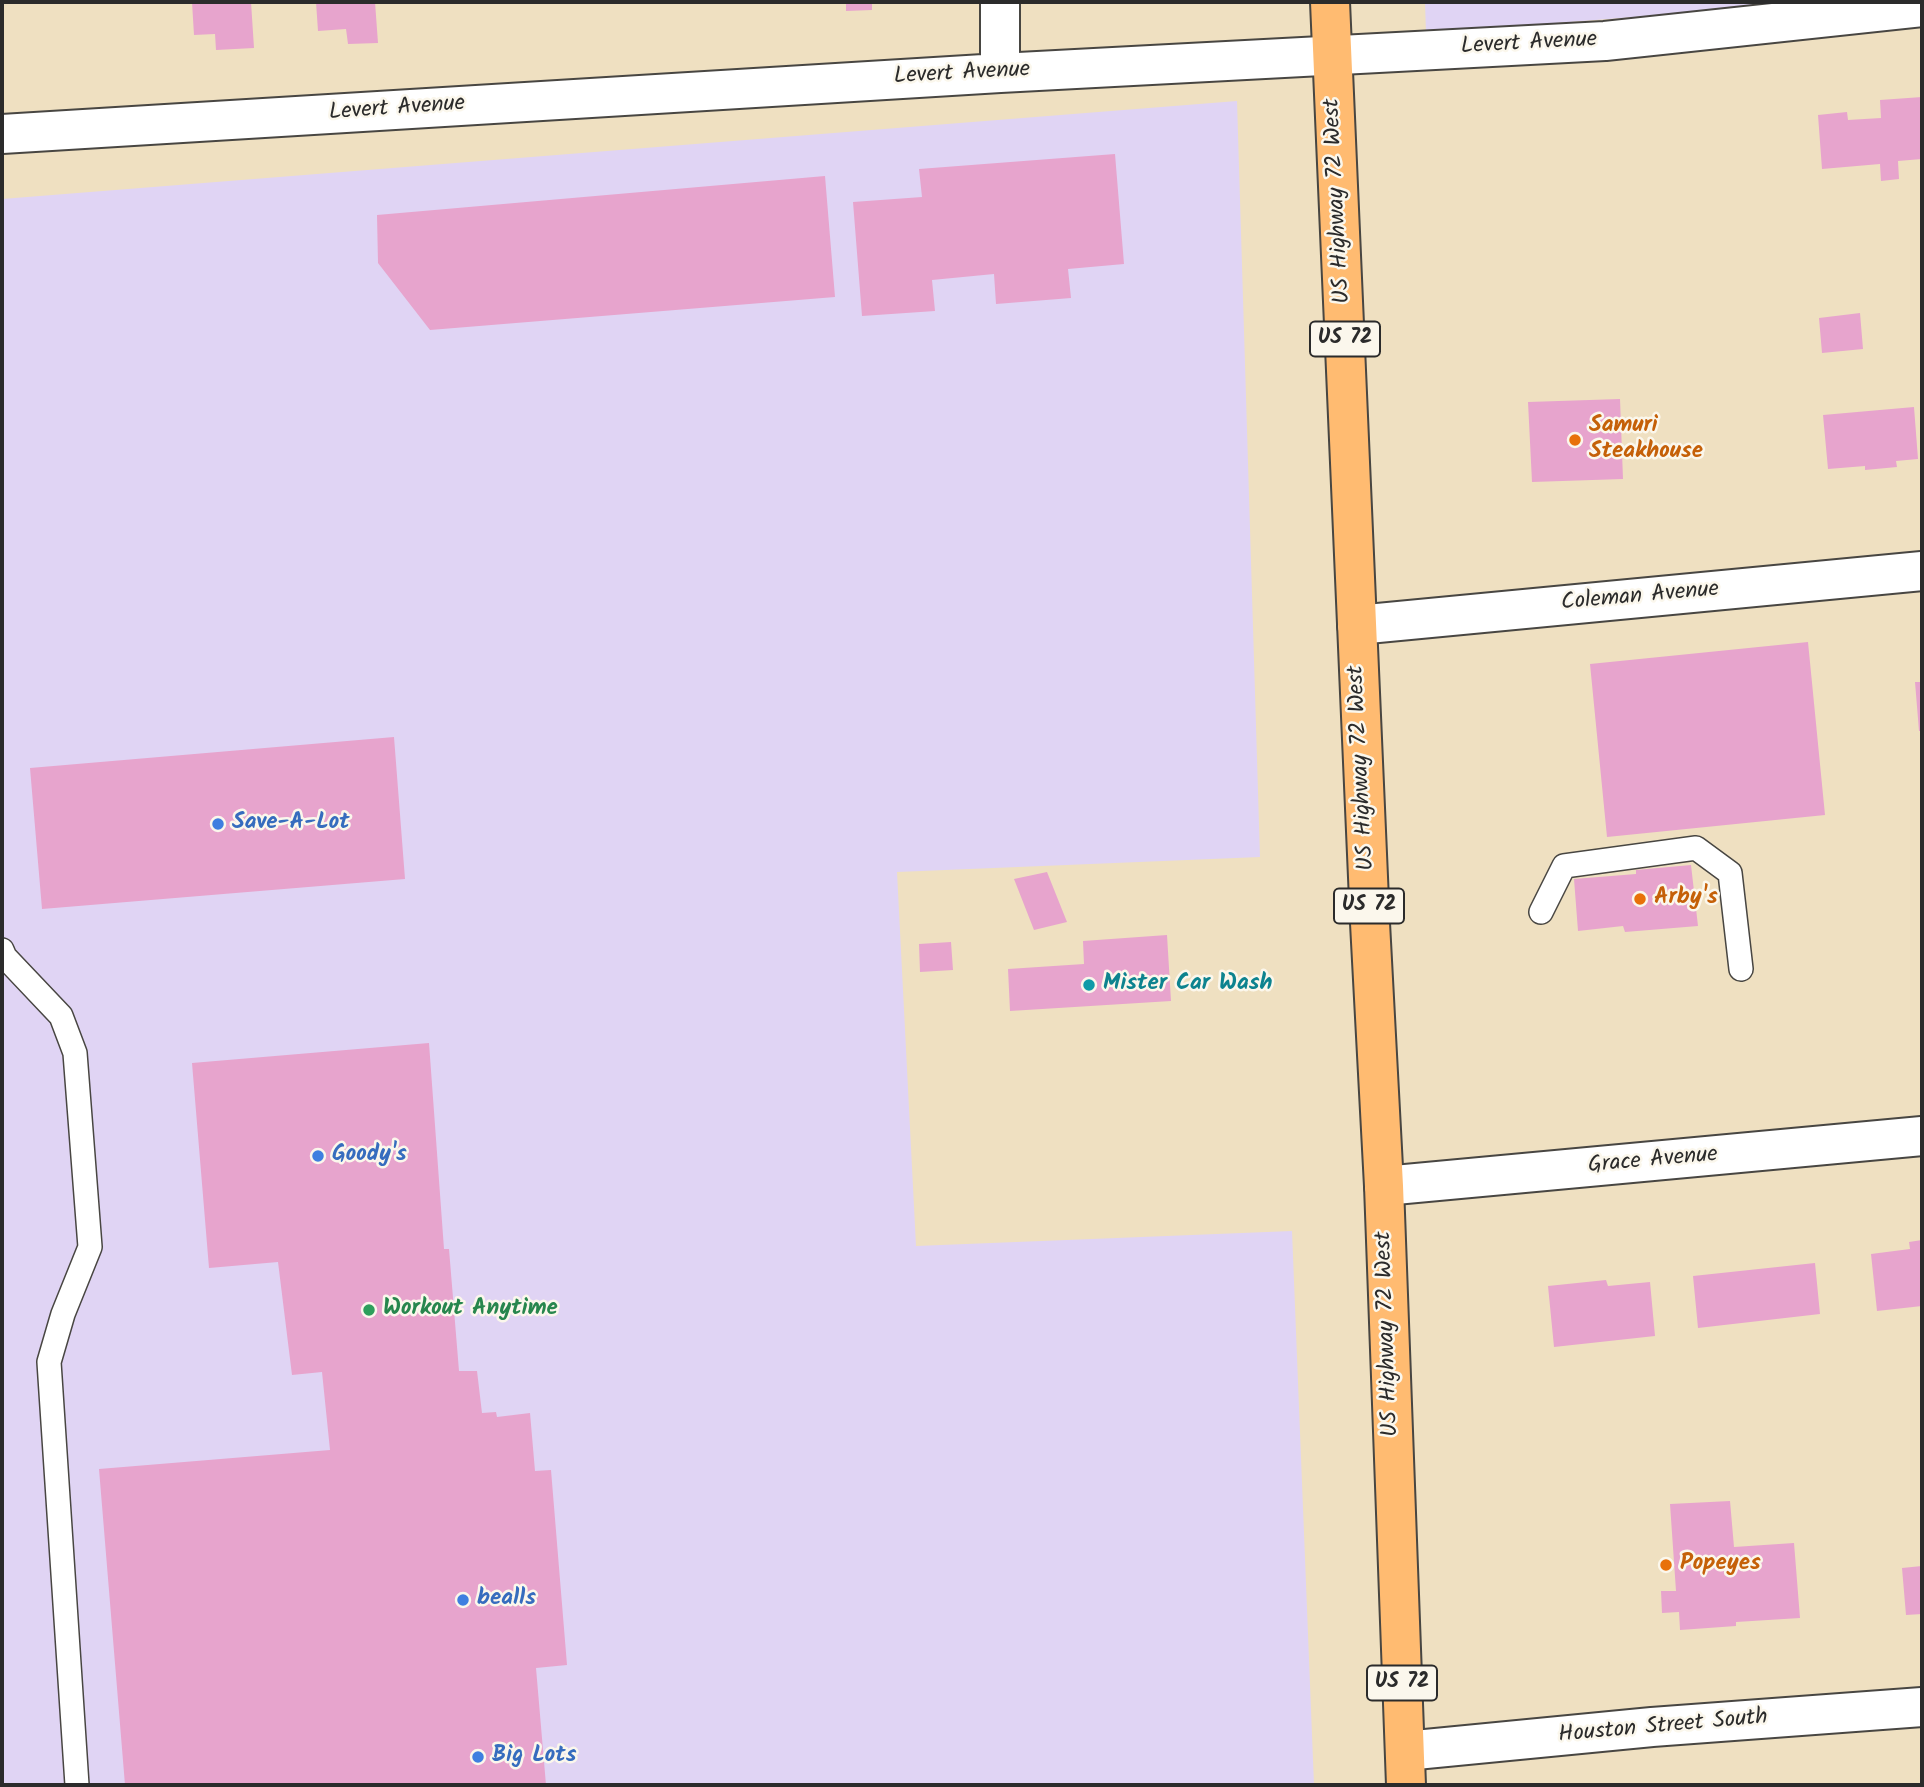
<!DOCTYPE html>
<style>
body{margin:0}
#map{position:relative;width:1924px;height:1787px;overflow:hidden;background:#efe0c1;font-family:Kalam,sans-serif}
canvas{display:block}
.frame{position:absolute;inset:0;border:4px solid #2b2b2b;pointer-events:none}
</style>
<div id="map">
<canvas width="1924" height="1787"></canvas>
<div class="frame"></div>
</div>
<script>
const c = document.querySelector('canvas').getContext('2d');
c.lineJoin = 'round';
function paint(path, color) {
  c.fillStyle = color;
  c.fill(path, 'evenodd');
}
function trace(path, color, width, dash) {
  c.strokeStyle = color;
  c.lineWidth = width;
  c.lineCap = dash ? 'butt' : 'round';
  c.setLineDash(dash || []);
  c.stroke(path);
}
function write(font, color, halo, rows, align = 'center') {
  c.font = font + ' Kalam,sans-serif';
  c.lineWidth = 5;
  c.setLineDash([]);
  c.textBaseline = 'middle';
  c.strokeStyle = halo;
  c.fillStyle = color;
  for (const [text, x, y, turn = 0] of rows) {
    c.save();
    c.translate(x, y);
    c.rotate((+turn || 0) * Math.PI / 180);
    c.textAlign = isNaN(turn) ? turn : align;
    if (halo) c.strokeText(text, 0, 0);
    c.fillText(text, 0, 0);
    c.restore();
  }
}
paint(new Path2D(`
 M1425 2H1830L1426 33Z
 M1237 101 1260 857 897 872 916 1246 1292 1231 1314 1785H2V199Z`), '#e0d4f4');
paint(new Path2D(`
 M192 2H251L254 48 216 50 215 34 194 35Z
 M316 2H375L378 43 348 44 346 29 318 31Z
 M846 2H872V10L846 11Z
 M1922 97V159L1898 161 1899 179 1881 181 1880 164 1822 169 1818 115 1847 112 1848 120 1881 118 1880 100Z
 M1115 154 1124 264 1068 269 1071 298 996 304 994 274 932 280 935 311 862 316 853 202 922 197 919 169Z
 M825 176 835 297 430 330 378 263 377 215Z
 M1860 313 1863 349 1822 353 1819 318Z
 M1620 399 1623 479 1532 482 1528 402Z
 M1914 407 1918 459 1896 461 1897 467 1865 470V466L1828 469 1823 415Z
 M1808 642 1825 815 1607 837 1590 664Z
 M1915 682H1922V731H1919Z
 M394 737 405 879 42 909 30 768Z
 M1691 865 1698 926 1625 932 1623 926 1578 931 1574 879 1636 874V870Z
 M1047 872 1067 922 1034 930 1014 879Z
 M1167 935 1171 1001 1010 1011 1008 969 1084 964 1083 941Z
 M951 942 953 970 920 972 919 944Z
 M429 1043 444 1249H449L459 1371H477L482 1413 496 1412 497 1417 530 1413 535 1471 551 1470 567 1665 536 1668 546 1785H125L99 1469 330 1450 322 1372 292 1375 278 1262 209 1268 192 1063Z
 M1922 1240V1306L1877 1311 1871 1254 1910 1249 1909 1242Z
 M1815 1263 1820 1314 1698 1328 1693 1276Z
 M1606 1280 1608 1286 1650 1282 1655 1336 1554 1347 1548 1286Z
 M1730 1501 1734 1547 1794 1543 1800 1618 1736 1622V1626L1680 1630 1679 1612 1662 1613 1661 1591H1676L1670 1504Z
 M1922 1566V1614L1906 1615 1902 1568Z`), '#e7a4cd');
const service = new Path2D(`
 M1541 912 1564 866 1696 848 1730 873 1741 969
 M2 950 5 957 61 1016 75 1053 90 1247 63 1314 49 1362 77 1785`);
const minor = new Path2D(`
 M1000 2V73
 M2 134 1000 73 1605 41 1922 7
 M1357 625 1922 571
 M1384 1186 1922 1136`);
const tertiary = new Path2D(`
 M1405 1751 1652 1727 1922 1707`);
const trunk = new Path2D(`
 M1330 2 1370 923 1384 1186 1406 1785`);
trace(service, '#484642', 26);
trace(minor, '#484642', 42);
trace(tertiary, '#484642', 42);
trace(trunk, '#484642', 42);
trace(service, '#fff', 23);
trace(minor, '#fff', 38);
trace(tertiary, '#fff', 38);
trace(trunk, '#ffbb71', 38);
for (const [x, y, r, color] of [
 [1575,440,7,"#e8710a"],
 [218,824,7,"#3f7fe0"],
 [1640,899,7,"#e8710a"],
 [1089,985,7,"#0f9aa8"],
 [318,1156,7,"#3f7fe0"],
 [369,1310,7,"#2e9e5b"],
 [1666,1565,7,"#e8710a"],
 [463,1600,7,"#3f7fe0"],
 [478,1757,7,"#3f7fe0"]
]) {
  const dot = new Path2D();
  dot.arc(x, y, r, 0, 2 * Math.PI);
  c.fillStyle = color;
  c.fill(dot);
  trace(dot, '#fbf7ec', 2.5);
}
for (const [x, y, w] of [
 [1345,339,70],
 [1369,906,70],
 [1402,1683,70]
]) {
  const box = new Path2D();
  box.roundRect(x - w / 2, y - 17.5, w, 35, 5);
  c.fillStyle = '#fbf7ec';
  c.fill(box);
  trace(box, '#2b2b2b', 2);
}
write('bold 21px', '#2b2b2b', null, [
 ["US 72",1345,339],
 ["US 72",1369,906],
 ["US 72",1402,1683]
]);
write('23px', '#2b2b2b', '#fbf7ec', [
 ["Levert Avenue",1529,45,-3],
 ["Levert Avenue",962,75,-3],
 ["Levert Avenue",397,110,-4],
 ["US Highway 72 West",1339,201,-93],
 ["Coleman Avenue",1640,598,-5],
 ["US Highway 72 West",1363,768,-93],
 ["Grace Avenue",1653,1162,-5],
 ["US Highway 72 West",1389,1334,-92],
 ["Houston Street South",1663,1728,-5]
]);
write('bold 23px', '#c56008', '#fbf7ec', [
 ["Samuri",1589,427],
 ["Steakhouse",1589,453],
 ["Arby's",1654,899],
 ["Popeyes",1680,1565]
], 'left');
write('bold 23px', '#366cbe', '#fbf7ec', [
 ["Save-A-Lot",232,824],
 ["Goody's",332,1156],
 ["bealls",477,1600],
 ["Big Lots",492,1757]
], 'left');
write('bold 23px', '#0d838f', '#fbf7ec', [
 ["Mister Car Wash",1103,985]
], 'left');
write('bold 23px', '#27864d', '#fbf7ec', [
 ["Workout Anytime",383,1310]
], 'left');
</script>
